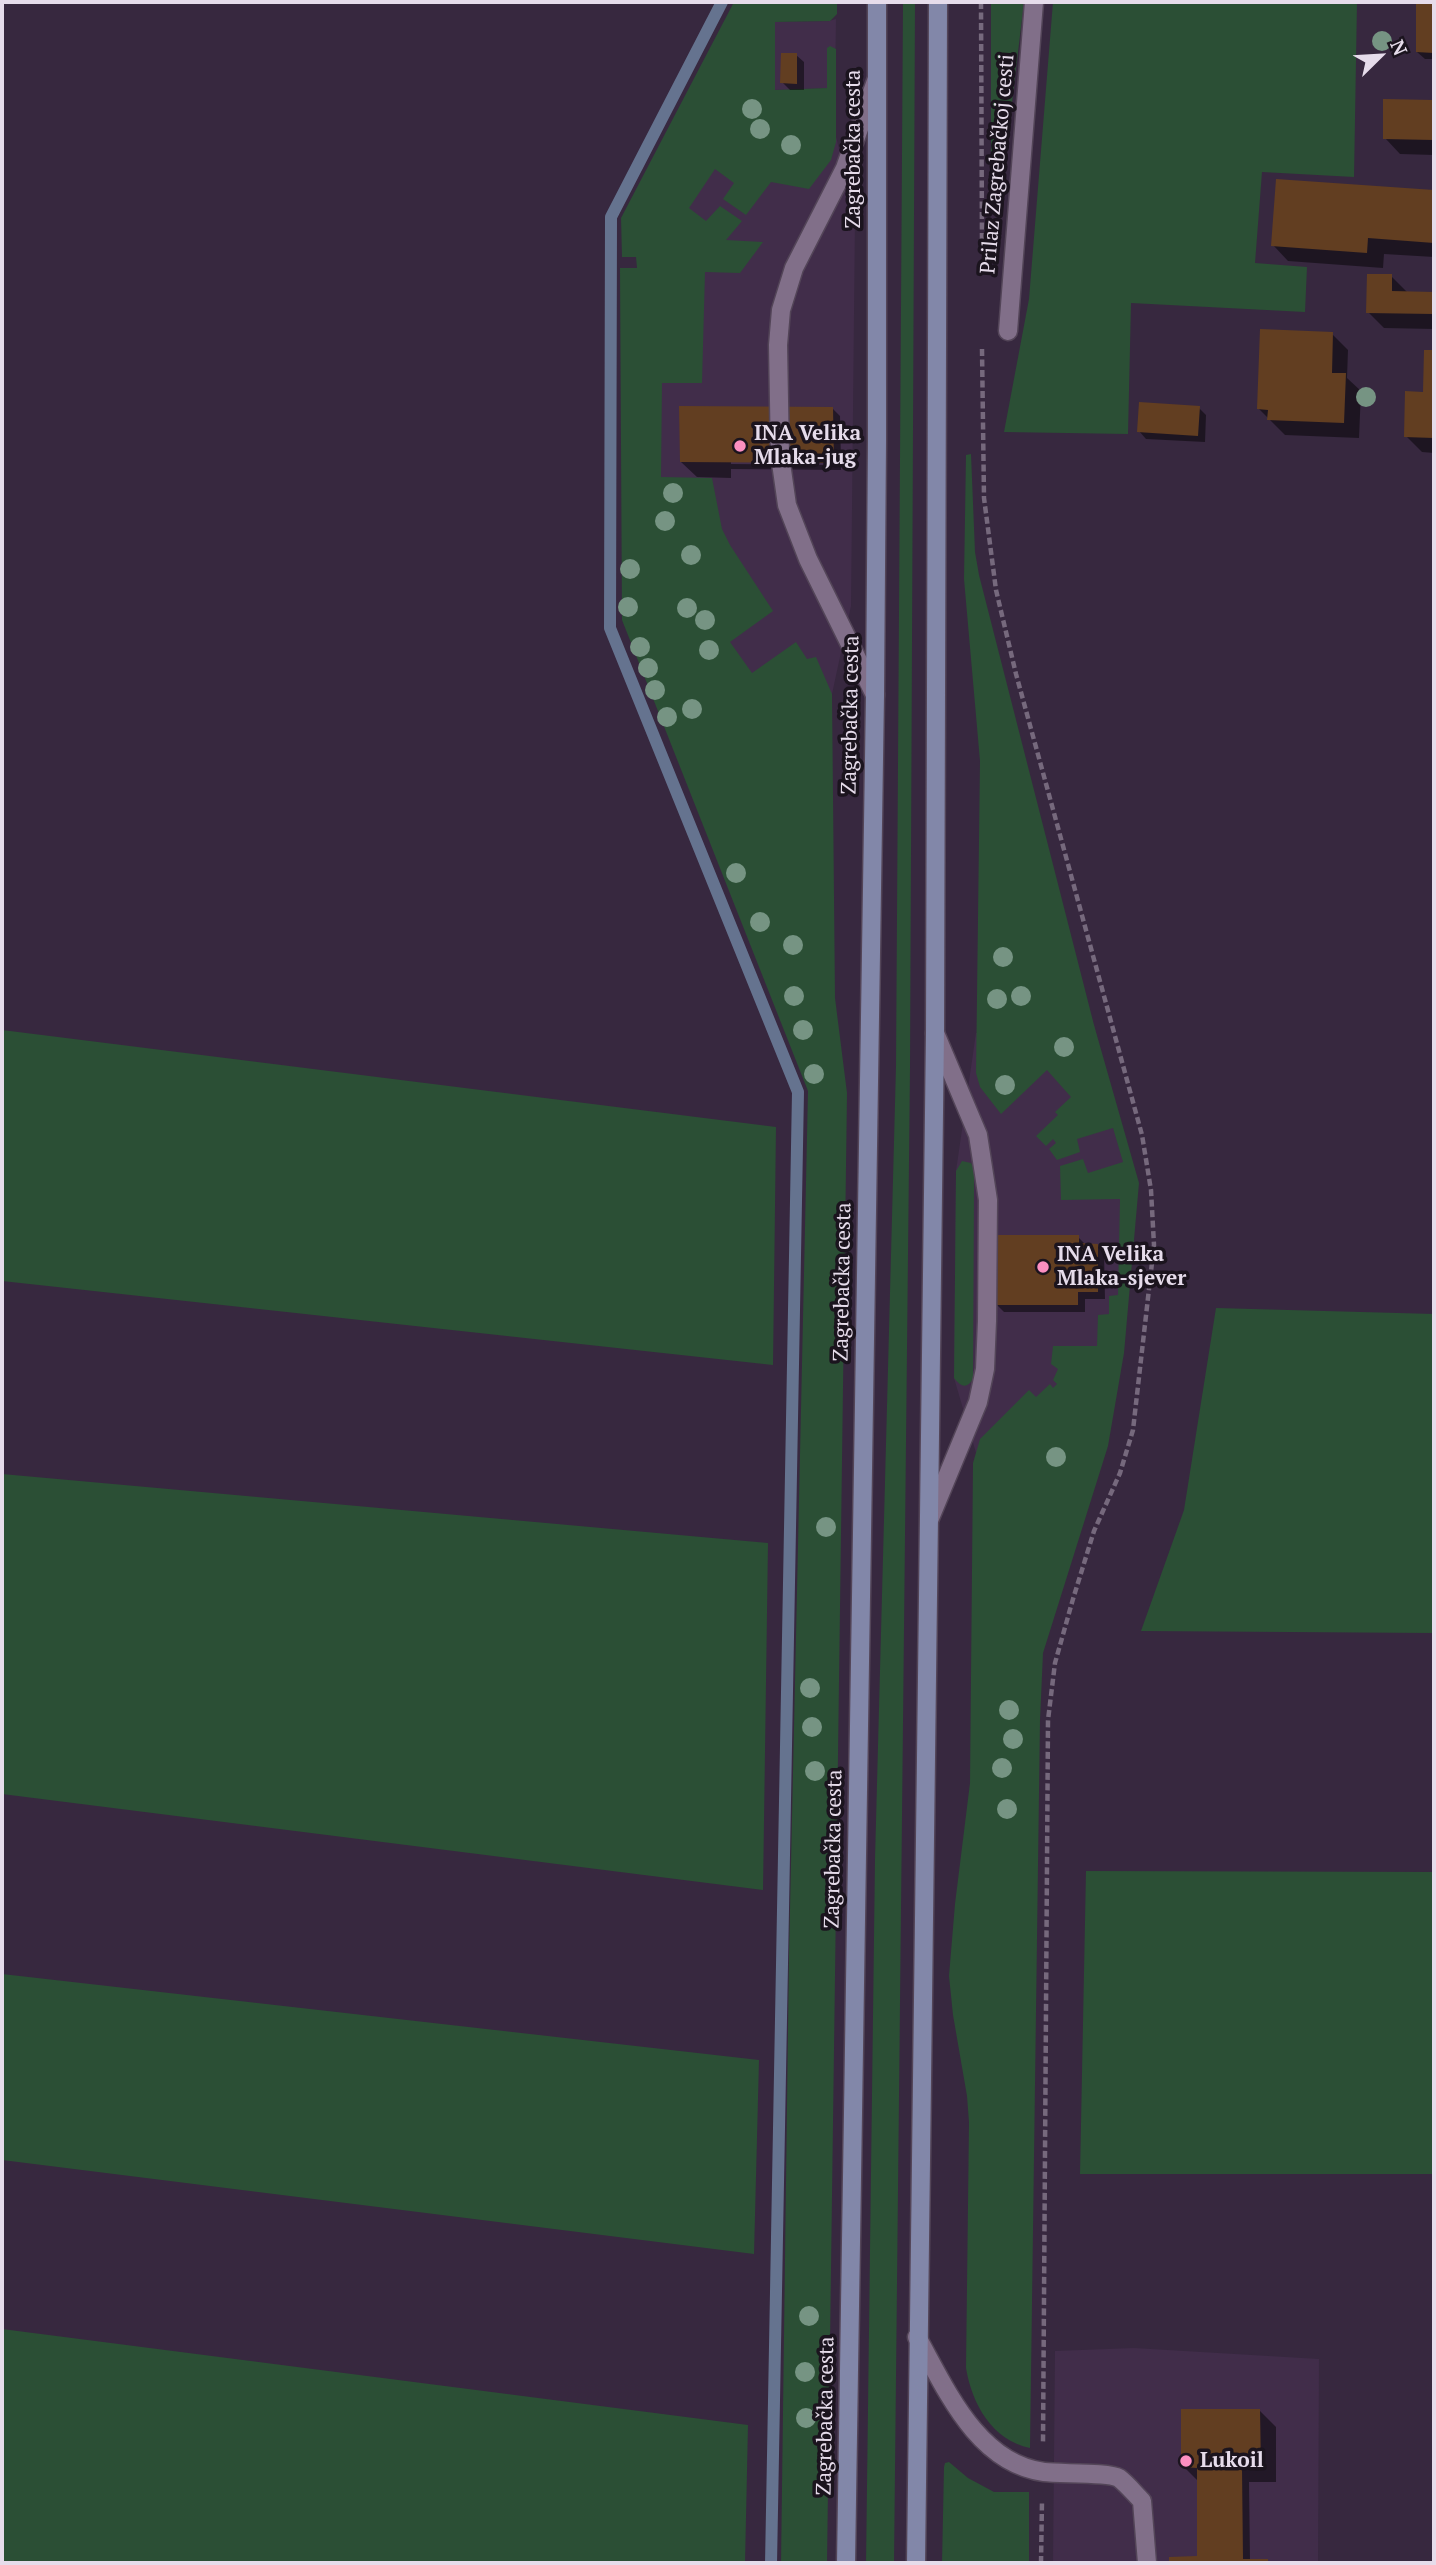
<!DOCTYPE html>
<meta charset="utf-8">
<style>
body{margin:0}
#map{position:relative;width:1436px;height:2565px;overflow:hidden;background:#37283f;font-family:"PT Serif",serif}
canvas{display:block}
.frame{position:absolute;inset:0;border:4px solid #e6dceb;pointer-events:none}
.north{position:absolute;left:1345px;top:21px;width:70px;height:70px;-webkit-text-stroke:5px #1b141e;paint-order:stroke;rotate:66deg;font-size:19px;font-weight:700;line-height:28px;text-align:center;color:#e6dceb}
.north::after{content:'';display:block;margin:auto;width:24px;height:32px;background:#e6dceb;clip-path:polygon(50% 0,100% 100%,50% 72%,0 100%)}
</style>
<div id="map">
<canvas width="1436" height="2565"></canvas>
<div class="frame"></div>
<div class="north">N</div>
</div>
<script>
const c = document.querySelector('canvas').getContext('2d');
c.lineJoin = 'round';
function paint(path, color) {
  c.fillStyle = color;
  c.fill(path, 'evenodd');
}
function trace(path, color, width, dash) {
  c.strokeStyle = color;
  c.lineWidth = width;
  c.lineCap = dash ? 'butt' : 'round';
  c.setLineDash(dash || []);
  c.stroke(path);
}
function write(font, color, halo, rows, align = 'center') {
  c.font = font + ' "PT Serif",serif';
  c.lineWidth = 7;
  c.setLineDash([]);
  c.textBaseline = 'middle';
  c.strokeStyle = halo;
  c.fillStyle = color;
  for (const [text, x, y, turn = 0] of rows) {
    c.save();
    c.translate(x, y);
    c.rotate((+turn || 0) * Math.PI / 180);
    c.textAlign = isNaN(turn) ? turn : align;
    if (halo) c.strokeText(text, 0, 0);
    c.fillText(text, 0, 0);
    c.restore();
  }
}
paint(new Path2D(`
 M836 19 835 88 775 90V22L829 21Z
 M694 117 834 128 855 217 851 606 832 694 831 741 649 593 644 585 640 587 628 543Z
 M1094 1025 1136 1185 1104 1442 979 1463 954 1378 956 1171 976 1033Z
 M1134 2348 1319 2359 1318 2563H1053L1055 2351Z`), '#412d4a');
paint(new Path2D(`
 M734 2H837V14L830 21 775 22V90L827 88V48L830 46 836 49V142L831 160 809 189 771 182 746 215 723 199 734 183 715 169 689 208 706 221 720 206 742 221 726 240 763 242 740 273 705 272 702 383H662L661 477 712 478 722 529 730 545 773 611 730 642 752 673 796 642 807 659 816 657 832 694 835 998 847 1093 827 2563H781L789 1954 808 1091 622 620 620 268H637L636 257H622L621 218Z
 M903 2H915L910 1068 894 2563H866L875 1859 896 1066Z
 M991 2H1024L1000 203 991 205Z
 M1053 2H1357L1354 177 1262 172 1255 263 1307 267 1305 312 1131 303 1128 434 1004 432 1029 299Z
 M971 454 975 552 979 575 1094 1025 1139 1183 1124 1353 1108 1446 1043 1653 1040 1720 1030 2448C992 2440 972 2404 966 2368L969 2122 967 2096 953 2015 949 1976 955 1904 970 1783 973 1463 980 1439 1029 1390 1036 1397 1050 1384 1053 1388 1057 1384 1053 1380 1058 1369 1051 1364 1053 1346H1097L1098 1315 1109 1314V1296L1118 1295 1120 1199 1061 1200 1060 1166 1083 1159 1088 1173 1123 1162 1113 1128 1077 1139 1080 1152 1057 1160 1049 1149 1056 1143 1053 1139 1046 1146 1036 1136 1058 1115 1055 1112 1071 1097 1047 1070 1001 1114 980 1087 976 1073 980 761 964 579 966 455Z
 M2 1030 776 1127 773 1365 2 1281Z
 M962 1161 971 1163 974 1169V1190L973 1379C967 1389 961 1387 954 1378L956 1171Z
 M1216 1308 1434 1314V1633L1141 1631 1184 1510Z
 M2 1474 768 1543 763 1890 2 1794Z
 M1086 1871 1434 1872V2174H1080Z
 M2 1974 759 2060 754 2254 2 2160Z
 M2 2329 748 2425 745 2563H2Z
 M949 2462 968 2478 994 2492H1029V2563H942L944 2467 945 2463Z`), '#2b4f35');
paint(new Path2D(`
 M1418 2H1434V59H1425L1417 52Z
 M796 55 804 62V90H790L782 82Z
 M1385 101H1434V155L1400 154 1385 138Z
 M1277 181 1434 192V257L1384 254 1383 268 1288 261 1273 245Z
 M1391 276 1408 293H1434V329L1384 328 1368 312Z
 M1332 334 1348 350 1347 378 1361 391 1359 438 1285 435 1259 409Z
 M1426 352H1434V453L1422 452 1406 436 1425 394Z
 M1199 408 1206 415 1205 442 1146 439 1139 431Z
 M833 409 840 416 841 462 731 461V464L841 465V470L731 469V478L697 477 681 462Z
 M1078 1237 1086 1245H1097L1104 1253 1105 1299H1085V1312H1004L996 1304Z
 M1260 2411 1276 2427V2482H1249L1250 2561H1267L1269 2563H1171V2558H1199V2482L1183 2466Z`), '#0007');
trace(new Path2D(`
 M722 2 611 217 610 628 798 1092 771 2563`), '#65738f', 12);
paint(new Path2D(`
 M1416 2H1434V53L1416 52Z
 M781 53H797V84L780 83Z
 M1383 99 1434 100V140L1383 139Z
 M1276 179 1434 190V243L1368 238 1367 253 1271 246Z
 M1367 274H1392V291L1434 292V314L1366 313Z
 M1260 329 1333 332 1332 373H1346L1344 423 1267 420 1268 410 1257 409Z
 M1424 350H1434V438L1404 437 1405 391 1423 392Z
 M1139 402 1200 406 1198 436 1137 432Z
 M679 406 833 407 834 463 680 462Z
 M995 1235H1079V1243L1098 1244V1292H1078V1305H995Z
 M1181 2409H1260L1261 2466 1242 2468 1243 2559H1268V2563H1169V2557L1197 2556V2468L1181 2467Z`), '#623e21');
const lane = new Path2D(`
 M1008 331 1034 2
 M875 695 808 559 787 505 780 456 778 345 781 310 794 268 845 168 876 81
 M930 1518 978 1402 985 1369 987 1321 988 1200 978 1135 935 1033
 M917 2337C946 2389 977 2463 1044 2472 1060 2474 1109 2472 1119 2478 1127 2484 1135 2494 1142 2501L1147 2563`);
const secondary = new Path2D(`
 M846 2563 875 695 877 441V2
 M916 2563 935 1032 938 2`);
trace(lane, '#534558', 21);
trace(secondary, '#534558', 21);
trace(new Path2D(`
 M981 2 982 242
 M982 349 984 498 996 590 1016 674 1142 1135 1151 1190 1154 1245 1133 1430 1120 1473 1094 1531 1073 1599 1055 1663 1048 1720 1043 2443
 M1041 2563 1042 2501`), '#76697d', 4.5, [7, 3.5]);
trace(lane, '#816f89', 18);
trace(secondary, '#8287a9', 18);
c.fillStyle = '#769483';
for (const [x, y] of [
 [1382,41],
 [752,109],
 [760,129],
 [791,145],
 [1366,397],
 [673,493],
 [665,521],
 [691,555],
 [630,569],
 [628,607],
 [687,608],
 [705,620],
 [640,647],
 [709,650],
 [648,668],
 [655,690],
 [692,709],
 [667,717],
 [736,873],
 [760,922],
 [793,945],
 [1003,957],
 [794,996],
 [1021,996],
 [997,999],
 [803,1030],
 [1064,1047],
 [814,1074],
 [1005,1085],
 [1056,1457],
 [826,1527],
 [810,1688],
 [1009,1710],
 [812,1727],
 [1013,1739],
 [1002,1768],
 [815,1771],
 [1007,1809],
 [809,2316],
 [805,2372],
 [806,2418]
]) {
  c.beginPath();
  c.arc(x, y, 10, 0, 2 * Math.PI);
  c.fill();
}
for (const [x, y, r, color] of [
 [740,446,7,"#fc8fc1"],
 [1043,1267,7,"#fc8fc1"],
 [1186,2461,7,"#fc8fc1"]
]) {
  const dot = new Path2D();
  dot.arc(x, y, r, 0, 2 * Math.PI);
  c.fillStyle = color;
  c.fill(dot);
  trace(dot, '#1b141e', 2.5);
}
write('21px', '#e6dceb', '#1b141e', [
 ["Zagrebačka cesta",854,149,-90],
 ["Prilaz Zagrebačkoj cesti",998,164,-85],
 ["Zagrebačka cesta",851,715,-89],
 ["Zagrebačka cesta",843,1282,-89],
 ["Zagrebačka cesta",834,1849,-89],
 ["Zagrebačka cesta",826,2416,-89]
]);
write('bold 21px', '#e6dceb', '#1b141e', [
 ["INA Velika",754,434],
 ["Mlaka-jug",754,458],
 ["INA Velika",1057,1255],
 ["Mlaka-sjever",1057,1279],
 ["Lukoil",1200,2461]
], 'left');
</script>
